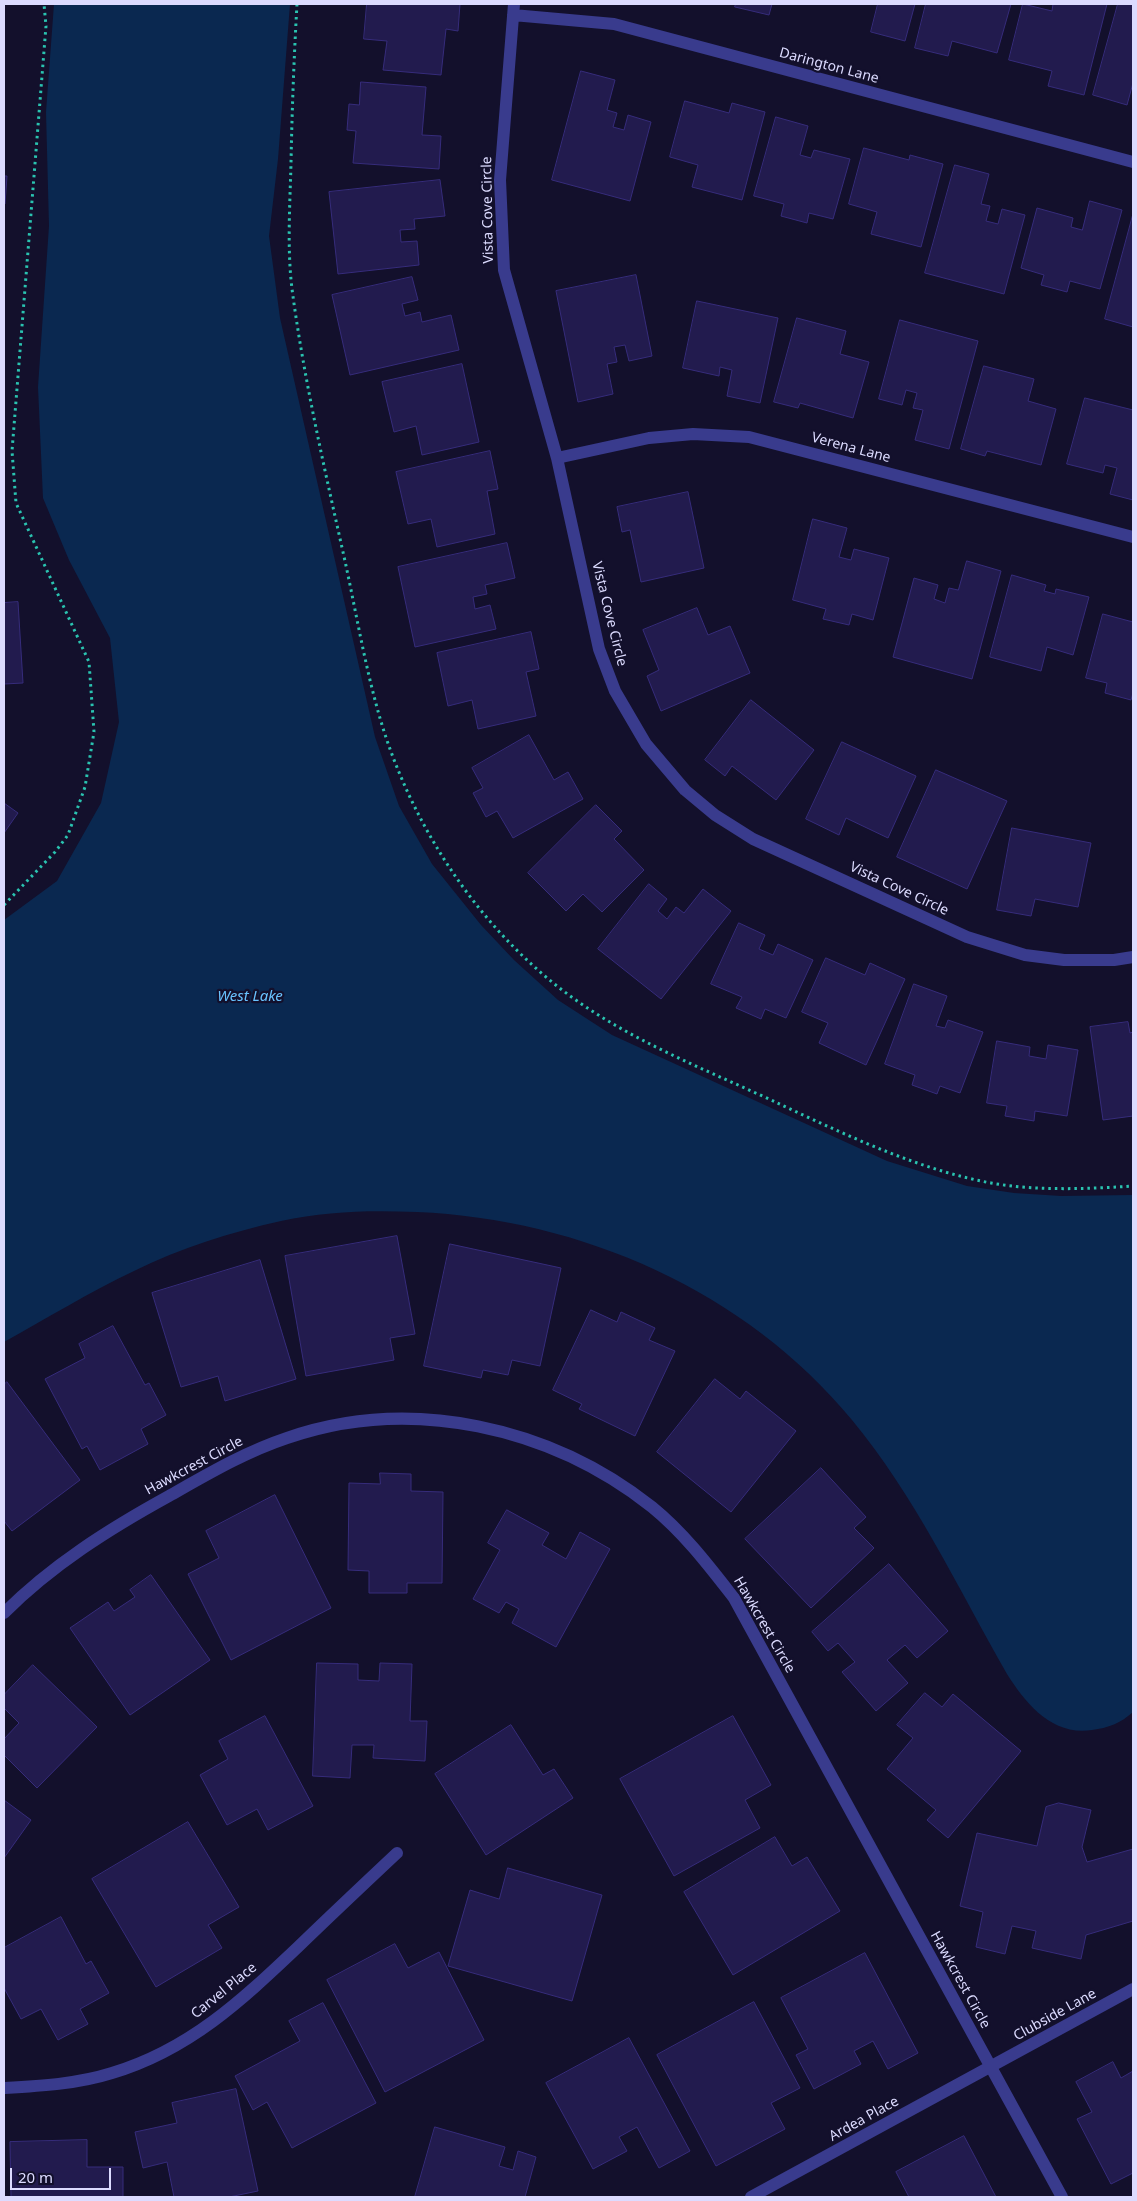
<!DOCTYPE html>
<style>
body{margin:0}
#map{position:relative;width:1137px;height:2201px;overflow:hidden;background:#13102c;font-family:"Noto Sans",sans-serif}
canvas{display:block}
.frame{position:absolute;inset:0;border:5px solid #dcdbff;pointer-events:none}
.scale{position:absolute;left:10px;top:2168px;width:101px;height:22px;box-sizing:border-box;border:2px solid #dcdbff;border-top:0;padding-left:6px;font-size:15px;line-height:18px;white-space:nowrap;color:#dcdbff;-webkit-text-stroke:4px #13102c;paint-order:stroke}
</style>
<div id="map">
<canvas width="1137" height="2201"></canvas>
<div class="frame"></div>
<div class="scale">20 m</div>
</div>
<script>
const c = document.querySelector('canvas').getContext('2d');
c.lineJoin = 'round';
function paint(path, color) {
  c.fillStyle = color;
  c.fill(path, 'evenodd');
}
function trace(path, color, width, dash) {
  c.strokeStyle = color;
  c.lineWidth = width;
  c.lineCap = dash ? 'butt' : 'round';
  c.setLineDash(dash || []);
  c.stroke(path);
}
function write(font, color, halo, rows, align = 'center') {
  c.font = font + ' "Noto Sans",sans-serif';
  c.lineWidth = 4.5;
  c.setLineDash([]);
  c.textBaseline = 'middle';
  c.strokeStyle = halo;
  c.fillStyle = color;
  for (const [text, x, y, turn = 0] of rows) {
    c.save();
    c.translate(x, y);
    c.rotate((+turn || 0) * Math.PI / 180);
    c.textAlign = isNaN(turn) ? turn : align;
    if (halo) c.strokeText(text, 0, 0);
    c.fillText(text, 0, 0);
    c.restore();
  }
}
paint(new Path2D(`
 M54 4H290L278 159 269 236 280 318 375 737 399 806 432 864 481 925 514 960 558 1000 612 1035 887 1161 967 1186 1014 1193 1061 1196 1133 1195V1712C1121 1723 1108 1728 1092 1730 1052 1736 1026 1704 1007 1674 958 1588 915 1496 852 1420 746 1291 581 1219 417 1212 371 1210 326 1211 281 1221 232 1232 180 1248 134 1271 90 1292 47 1318 4 1342V920L57 881 101 803 119 722 110 638 69 560 43 498 38 387 49 226 46 112Z`), '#0a2850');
const building = new Path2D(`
 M367 4H460L458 31 446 29 441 75 383 70 387 41 364 39Z
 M736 4H772L769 15 735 7Z
 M878 4H915L905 41 871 32Z
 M926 4H1011L997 53 952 41 948 56 915 48Z
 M1023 4 1052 11 1053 4H1107L1084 95 1048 86 1052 71 1009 60Z
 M1118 4H1133V83L1127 105 1093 95Z
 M581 71 615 80 607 110 617 113 613 127 624 130 628 115 651 122 630 201 552 180Z
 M361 82 426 87 422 135 441 136 439 169 353 163 356 131 347 130 349 104 359 105Z
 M685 101 729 113 732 103 765 112 742 200 692 187 698 165 670 157Z
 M776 117 808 126 800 155 811 158 814 150 850 159 833 219 809 213 807 223 781 216 784 204 754 196Z
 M864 148 909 160 910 155 943 164 921 247 871 234 877 212 849 204Z
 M955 165 989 174 981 204 990 206 986 221 998 224 1002 209 1025 215 1004 294 925 273Z
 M4 176H7L5 204H4Z
 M440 180 445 216 414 219 415 229 400 230 401 242 417 241 419 265 338 274 329 192Z
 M1090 201 1122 210 1100 289 1070 281 1067 292 1041 285 1044 275 1021 268 1037 208 1073 218 1071 227 1082 230Z
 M1133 214V327L1105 319Z
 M636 275 652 356 629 361 625 345 614 347 617 362 607 364 613 394 578 402 556 291Z
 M412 277 418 300 402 304 405 316 420 312 422 322 451 315 459 350 350 375 332 295Z
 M697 301 778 318 760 403 727 396 732 370 720 367 719 376 683 368Z
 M797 318 846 331 840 354 869 362 853 418 800 403 798 408 774 402Z
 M900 320 978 341 949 449 915 440 923 410 913 408 917 393 906 390 902 405 879 399Z
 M462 364 479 442 422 455 416 426 394 432 382 382Z
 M984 366 1034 379 1028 401 1056 409 1041 465 987 451 985 456 961 449Z
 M1085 398 1133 410V500L1110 494 1117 468 1105 465 1103 473 1067 464Z
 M490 451 498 489 487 491 495 534 437 547 431 519 408 524 396 472Z
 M688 492 704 568 641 582 630 530 622 532 617 507Z
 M813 519 847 528 839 557 851 560 854 549 889 558 873 620 852 614 849 625 823 619 826 609 793 600Z
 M507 543 515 578 485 585 487 594 473 597 475 609 490 605 496 629 415 647 398 567Z
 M967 561 1001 571 972 679 893 657 914 578 938 585 934 599 945 603 949 588 958 590Z
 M1012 575 1046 585 1044 591 1055 594 1056 589 1089 597 1073 655 1047 647 1041 671 990 657Z
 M18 602 23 683 4 684V603Z
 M697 608 708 635 730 626 750 673 661 711 647 676 659 670 643 630Z
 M1103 614 1133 622V693L1131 700 1105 693 1107 683 1086 678Z
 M531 632 539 669 526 672 536 716 478 729 472 700 448 706 437 653Z
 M751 700 814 750 776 800 732 766 725 776 705 760Z
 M529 735 554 780 568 772 583 799 513 838 497 811 486 817 473 793 483 788 472 768Z
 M842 742 916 776 888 838 846 818 839 835 806 819Z
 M936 770 1007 801 967 889 897 857Z
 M4 803 18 813 4 833Z
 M596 805 622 831 614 839 644 870 602 912 583 894 566 911 528 873Z
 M1012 828 1091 843 1078 907 1035 899 1031 916 997 910Z
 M649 884 667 899 658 911 667 919 676 907 684 913 703 889 731 911 661 999 598 949Z
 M739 923 765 935 759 949 773 955 778 944 813 960 786 1018 765 1009 761 1019 736 1008 742 997 711 984Z
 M826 958 865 975 870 963 905 979 866 1065 819 1043 828 1023 802 1012Z
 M914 984 947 996 936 1026 945 1028 948 1020 983 1032 960 1093 940 1086 937 1094 912 1085 915 1075 885 1064Z
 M1128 1022 1130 1033 1133 1032V1116L1103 1120 1090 1027Z
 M997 1041 1030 1047 1029 1056 1046 1059 1048 1045 1078 1050 1067 1116 1035 1111 1034 1121 1005 1116 1007 1106 987 1103Z
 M397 1236 415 1334 390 1338 394 1360 306 1376 285 1256Z
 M450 1244 561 1268 540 1366 512 1360 508 1375 483 1370 481 1378 424 1366Z
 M260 1260 296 1379 225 1401 218 1376 181 1387 152 1293Z
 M591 1310 617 1322 621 1312 655 1328 649 1340 675 1351 635 1436 579 1409 582 1404 553 1390Z
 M113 1326 145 1385 149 1383 166 1415 141 1429 148 1444 100 1470 87 1446 82 1449 45 1379 85 1358 79 1344Z
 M715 1379 740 1399 746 1391 796 1431 731 1512 657 1452Z
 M7 1382 80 1480 12 1531 4 1521V1385Z
 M821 1468 866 1517 854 1528 874 1548 811 1608 745 1539Z
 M380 1473 411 1474V1491L443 1492 442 1583H407V1593H369V1571L348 1570 349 1483 380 1484Z
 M275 1495 331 1608 231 1660 188 1574 219 1558 206 1531Z
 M507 1510 549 1533 542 1545 566 1559 580 1532 610 1549 556 1647 512 1623 519 1609 506 1602 499 1613 473 1599 500 1550 488 1543Z
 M889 1564 948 1631 917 1658 905 1645 887 1660 908 1683 876 1711 842 1672 855 1662 838 1643 828 1651 812 1632Z
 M151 1575 210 1660 130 1715 70 1628 108 1602 114 1611 135 1597 130 1590Z
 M317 1663 358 1664V1680L379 1681 380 1663 412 1664 410 1721H427L425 1761 373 1758 374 1745H352L350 1778 313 1776Z
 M33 1665 97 1727 37 1788 4 1755V1739L19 1723 4 1708V1695Z
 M925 1693 942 1707 953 1694 1021 1751 948 1838 927 1820 936 1810 887 1769 913 1738 897 1725Z
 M265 1716 313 1806 268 1830 257 1809 227 1825 200 1775 228 1759 219 1741Z
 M733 1716 771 1785 745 1800 760 1828 674 1876 620 1779Z
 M511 1725 543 1775 554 1769 573 1798 486 1855 435 1774Z
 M4 1800 31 1820 4 1858Z
 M1059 1803 1091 1810 1082 1847 1087 1862 1133 1849V1921L1086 1935 1081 1959 1032 1948 1036 1931 1012 1926 1005 1954 976 1947 983 1912 960 1906 977 1833 1037 1846 1046 1807Z
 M188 1822 239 1907 208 1925 222 1948 156 1987 92 1879Z
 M775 1837 792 1866 807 1857 840 1911 733 1975 684 1892Z
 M508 1868 602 1895 572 2001 448 1966 470 1890 499 1899Z
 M61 1917 86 1964 91 1961 109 1993 80 2009 88 2024 58 2040 41 2009 21 2019 4 1988V1948Z
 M395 1944 408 1968 439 1952 484 2040 385 2092 327 1980Z
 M865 1953 918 2053 888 2069 873 2041 854 2051 861 2064 814 2089 796 2055 808 2049 781 1998Z
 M754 2002 800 2088 771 2103 785 2129 716 2166 657 2055Z
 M323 2003 376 2103 292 2148 267 2102 253 2110 235 2076 300 2041 289 2021Z
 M629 2038 690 2151 659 2168 637 2127 619 2137 627 2151 593 2169 546 2083Z
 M1113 2062 1121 2078 1133 2071V2173L1111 2184 1077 2119 1092 2112 1076 2082Z
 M236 2089 258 2191 229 2197H174L167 2162 143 2168 135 2132 177 2123 172 2103Z
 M435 2127 505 2147 499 2166 513 2170 518 2151 536 2157 525 2197H415Z
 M964 2136 996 2197H909L896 2172Z
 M87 2140V2167H123V2197H11L10 2142Z`);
paint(building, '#221b4e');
trace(building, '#362c7b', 1);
trace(new Path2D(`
 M297 4C294 57 292 110 291 163 290 204 287 248 292 289 304 380 325 471 345 561 358 621 369 691 390 749 420 832 471 911 538 970 606 1031 689 1062 771 1100 840 1132 915 1169 991 1183 1036 1191 1087 1189 1133 1186
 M4 905 55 852 68 835 85 787 94 732 89 662 16 503 12 451 46 26 44 4`), '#2ac3b0', 3, [2.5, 4]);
trace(new Path2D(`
 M514 4 500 180 504 270 557 458 599 649 615 691 646 744 685 790 715 815 753 839 967 937 1025 955 1064 960H1114L1133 957
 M513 15 614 24 1133 162
 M557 458 649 438 693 434 749 437 1133 537
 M4 1613C52 1565 109 1529 169 1496 208 1474 245 1452 287 1438 411 1395 551 1427 652 1507 684 1533 709 1566 734 1598L1062 2197
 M4 2088C40 2086 77 2084 112 2073 189 2050 241 2001 298 1947 331 1915 364 1884 397 1853
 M751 2197 1133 1989`), '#393b8d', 12);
write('14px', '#dcdbff', '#13102c', [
 ["Darington Lane",829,66,15],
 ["Vista Cove Circle",488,210,-91],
 ["Verena Lane",851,448,15],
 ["Vista Cove Circle",609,614,76],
 ["Vista Cove Circle",899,889,25],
 ["Hawkcrest Circle",194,1466,-28],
 ["Hawkcrest Circle",764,1625,60],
 ["Hawkcrest Circle",960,1980,61],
 ["Carvel Place",224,1991,-39],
 ["Clubside Lane",1055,2015,-29],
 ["Ardea Place",864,2119,-29]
]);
write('italic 15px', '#69c3ff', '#13102c', [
 ["West Lake",250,997]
]);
</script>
